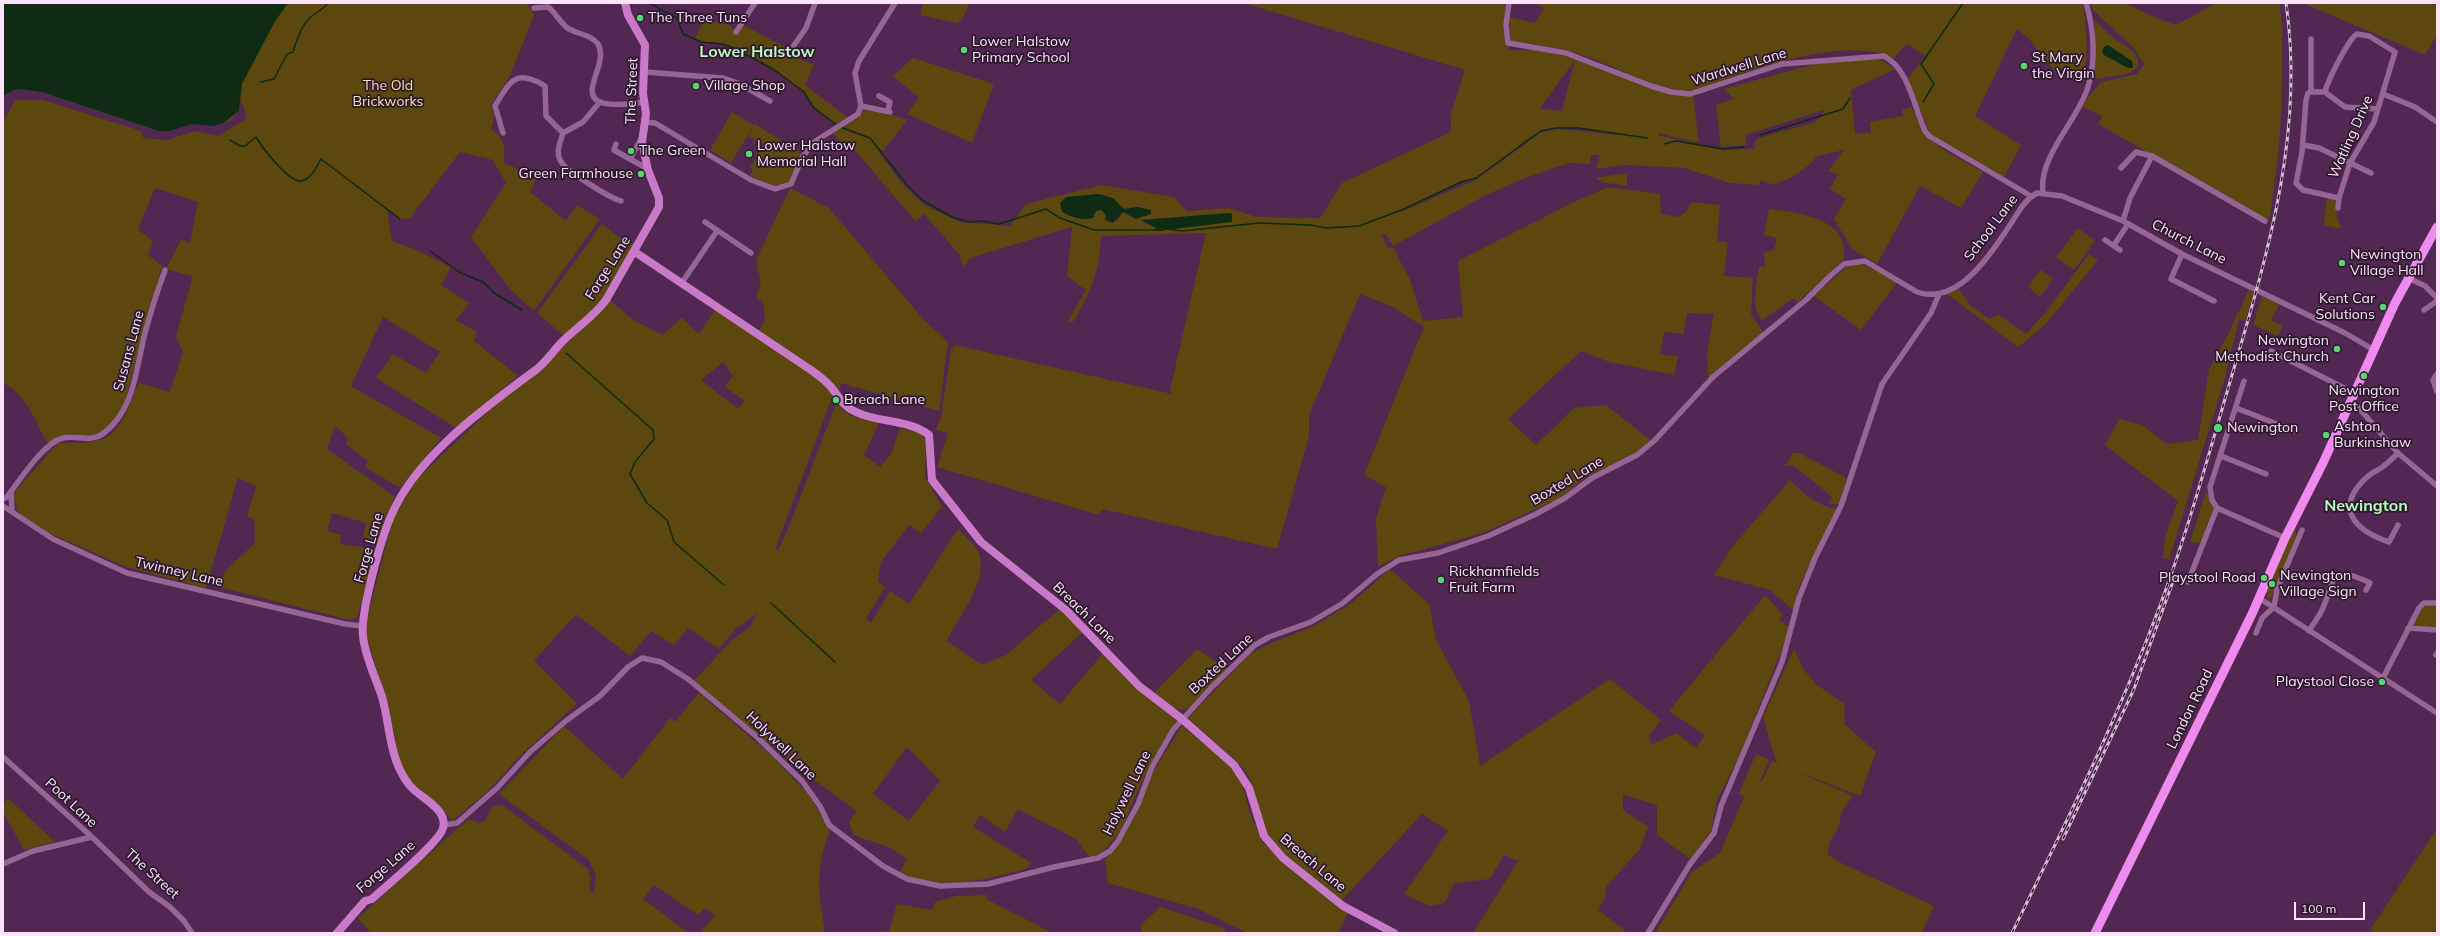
<!DOCTYPE html>
<style>
body{margin:0}
#map{position:relative;width:2440px;height:936px;overflow:hidden;background:#522752;font-family:Mulish,sans-serif}
canvas{display:block}
.frame{position:absolute;inset:0;border:4px solid #fde2fc;pointer-events:none}
.scale{position:absolute;left:2294px;top:902px;width:71px;height:18px;box-sizing:border-box;border:2px solid #fde2fc;border-top:0;padding-left:5px;font-size:12px;line-height:14px;white-space:nowrap;color:#fde2fc;-webkit-text-stroke:3px #2d192c;paint-order:stroke}
</style>
<div id="map">
<canvas width="2440" height="936"></canvas>
<div class="frame"></div>
<div class="scale">100 m</div>
</div>
<script>
const c = document.querySelector('canvas').getContext('2d');
c.lineJoin = 'round';
function paint(path, color) {
  c.fillStyle = color;
  c.fill(path, 'evenodd');
}
function trace(path, color, width, dash) {
  c.strokeStyle = color;
  c.lineWidth = width;
  c.lineCap = dash ? 'butt' : 'round';
  c.setLineDash(dash || []);
  c.stroke(path);
}
function write(font, color, halo, rows, align = 'center') {
  c.font = font + ' Mulish,sans-serif';
  c.lineWidth = 3.5;
  c.setLineDash([]);
  c.textBaseline = 'middle';
  c.strokeStyle = halo;
  c.fillStyle = color;
  for (const [text, x, y, turn = 0] of rows) {
    c.save();
    c.translate(x, y);
    c.rotate((+turn || 0) * Math.PI / 180);
    c.textAlign = isNaN(turn) ? turn : align;
    if (halo) c.strokeText(text, 0, 0);
    c.fillText(text, 0, 0);
    c.restore();
  }
}
paint(new Path2D(`
 M3 3H527L534 15 511 74 491 105 494 119 491 129C505 139 505 147 504 163L518 169 536 180 530 192 566 221 577 205 600 219 534 311 510 289 471 237 506 183 493 160 460 152 410 218 400 219 387 209 392 241 414 249 451 267 441 285 469 303 456 320 477 332 474 341 518 376 456 428 376 378 393 354 426 373 440 352 383 317 351 386 441 438 400 488 365 467 368 461 346 444 348 438 335 426 327 449 395 497 384 520 379 542 363 537 366 523 332 513 327 531 341 535 340 544 378 549 357 617 350 620 218 587 226 570 255 543 254 519 247 517 256 486 238 478 206 588 126 567 40 529 18 512 13 494 58 443C72 443 91 444 105 438 123 429 131 400 139 383L170 392 183 352 176 336 193 276 166 269 181 240 190 243 198 202 155 188 138 230 153 241 148 255 162 266 124 405C118 414 109 431 97 434 77 439 70 426 50 443L46 441C35 420 26 394 3 383V123L15 100H43L141 131 143 138 167 140 195 131 219 136 247 118 241 99 239 111C223 131 214 123 193 124 181 125 171 132 159 131L42 92 20 89 14 90 3 96Z
 M924 3H970L963 18 957 23 920 15Z
 M1244 3H1505V40L1510 50H1534L1576 58 1639 84 1693 95 1699 143 1659 133 1657 135 1722 150 1755 149V141L1759 138 1813 123 1820 118 1824 110 1745 135 1747 145 1721 147 1716 105 1734 99 1724 89 1822 62 1878 58 1895 69 1851 90 1855 134 1871 133 1870 122 1903 116 1902 110 1912 107C1926 147 1949 152 1983 172L1961 208 1920 186 1877 264 1852 249 1834 219 1846 199 1830 189 1838 174 1828 171 1844 150 1817 156C1808 168 1788 182 1772 184 1767 184 1765 181 1761 181L1759 185 1730 183 1685 168 1625 165 1596 169 1600 155H1591L1590 164 1569 163 1525 178 1486 195 1393 246 1386 234 1382 235 1387 248 1393 247 1410 280 1423 321 1463 317 1458 261 1570 204 1608 187 1660 194 1661 214 1678 217 1686 212 1691 202 1720 205 1717 241 1728 242 1724 276 1753 278 1751 314 1763 332 1708 380 1707 352 1714 314 1687 313 1683 334 1664 332 1660 354 1678 357 1674 375 1609 362 1581 351 1508 419 1536 445 1574 408 1606 405 1650 440 1638 452 1583 479 1560 498 1483 533 1399 556 1378 567 1376 519 1386 487 1364 475 1424 327 1393 307 1360 294 1309 415V436L1277 549 1102 509 1099 515 937 467 948 433 936 430 941 416 951 350 955 345 1172 394 1170 390 1206 233 1101 236C1099 274 1092 290 1073 322L1068 321 1086 290 1067 276 1072 227 970 258 963 267 960 255 924 214 915 221 854 149H846L833 133 861 112 873 109 907 120 883 151 876 148 902 184 924 205 960 222 1010 226 1026 204 1102 185 1174 197 1187 211 1230 208 1256 217 1320 218 1342 183 1451 132V113L1465 70ZM1575 60 1562 111 1541 109 1540 108ZM1556 128H1578L1621 135 1556 129 1540 133 1476 180 1391 216 1461 182 1476 178 1529 138 1541 131ZM1098 194 1105 195 1124 209 1137 207 1150 210 1136 219 1123 212 1117 221 1106 216 1102 210H1096L1093 218 1074 216 1070 196 1079 197ZM1228 213 1156 231 1155 227 1143 223 1145 220H1160Z
 M1536 3H2082C2088 29 2087 55 2084 81L2071 78 2070 72 2061 68 2057 74 2029 39 2017 29 1975 116 2021 145 2004 177 1930 134 1908 79 1925 56 1909 45 1903 47 1894 58C1851 37 1772 63 1729 78 1717 82 1701 90 1688 91 1658 92 1620 68 1591 58 1565 48 1539 45 1511 41L1509 17 1535 23 1544 9Z
 M2091 3H2126L2151 16 2176 25 2216 3H2279C2283 21 2282 40 2282 58 2283 115 2278 165 2269 221L2098 124 2102 116 2081 106 2101 82 2137 74 2144 64 2134 48 2093 10Z
 M2303 3H2437V35L2425 55Z
 M704 20 731 25 734 32 743 25 785 47V53L788 56 796 57 814 65 805 85 848 118 836 125 814 108 803 91 773 69 736 49 723 44 701 42 695 38Z
 M2095 20C2101 26 2107 33 2114 38 2124 46 2143 52 2137 68L2128 74 2094 79Z
 M913 58 994 84 972 143 907 114 919 98 893 76Z
 M732 112 754 125 731 163 710 150Z
 M755 124 802 154 790 183 773 186 750 176 753 169 750 167 764 145 748 136Z
 M1627 173V186L1602 182 1596 178Z
 M790 188 829 208 923 319 948 342 939 411 841 383 839 395 759 330 765 320 763 302 756 298 761 283 756 260Z
 M2329 198 2337 200V217L2341 229 2324 225 2326 202Z
 M1769 209C1797 212 1853 219 1843 260L1798 302 1794 298 1762 320C1750 308 1757 282 1759 267H1765L1764 252 1774 250 1777 238 1764 235Z
 M602 224 620 238 636 245 600 305 564 336 537 313Z
 M2078 228 2095 241 2074 270 2056 257Z
 M2089 254 2098 260 2044 326 2018 347 1947 294 1958 288 1970 305 1989 319 1999 315 2026 334 2045 313Z
 M1860 263 1898 281 1861 330 1814 296 1846 267Z
 M2041 270 2053 279 2040 297 2028 287Z
 M2248 290 2254 293 2245 321 2239 319 2225 377 2169 560 2163 558 2165 537 2178 501 2105 445 2119 419 2142 425 2167 444 2198 440 2209 369 2230 331 2238 311H2240Z
 M2262 296 2279 304 2271 320 2283 326 2278 336 2253 325Z
 M608 299 635 321 662 335 682 318 699 334 715 310C749 332 808 364 833 395L777 544 776 549 778 551 790 524 836 404 851 416 880 421 864 455 880 467 891 454 900 428 920 433 926 441 925 477 942 507 921 533 909 525 881 562 878 581 885 588 866 618 871 623 890 591 909 604 958 529C963 534 970 540 975 546 995 573 959 616 947 641L982 665 1006 655 1061 608 1084 631 1031 680 1060 704 1104 652 1127 680 1178 719C1166 740 1153 760 1142 781 1127 812 1124 840 1091 859L1076 839 1018 809 1005 832 980 815 973 827 1031 863 1028 868C980 881 947 891 899 873L907 859 889 847 861 838 853 834 849 821 857 811 814 780 693 682 731 641 750 627 757 613 735 629 719 649 688 628 674 645 651 631 630 656 576 614 534 661 577 704 524 752 487 792 452 821 438 804 410 782 398 758 395 736 365 628 392 521 417 479 492 408 540 369 599 313ZM723 362 733 376 725 387 745 401 738 409 701 380ZM907 747 940 781 909 821 873 794Z
 M1793 453H1799L1847 478 1839 504H1829L1832 497 1793 465 1785 466Z
 M1790 480C1803 494 1818 506 1837 509L1799 587 1793 610 1770 590 1714 575 1732 547Z
 M2206 491 2215 507 2200 543 2190 542Z
 M2298 516 2295 541 2270 600 2267 598 2266 591Z
 M1390 569 1429 604 1436 640 1469 701 1480 766 1610 679 1661 720 1649 735 1651 745 1676 733 1696 748 1705 735 1669 711 1711 660 1726 656 1712 659 1765 595 1782 614 1779 620 1791 628 1786 639 1739 757 1717 800 1711 831 1691 859 1657 835V805L1623 795V810L1648 827 1640 849 1606 887 1605 898 1598 910 1628 933H1473L1518 861 1504 855 1490 879 1454 883 1445 903 1429 906 1404 894 1448 831 1422 814 1341 901 1283 853 1266 834 1249 777 1241 765 1188 718 1250 654 1271 643 1312 627 1352 603Z
 M2437 604V629L2412 625 2424 607Z
 M1197 649 1227 669 1189 708C1174 715 1164 702 1154 693Z
 M1794 649 1804 670 1817 685 1844 704 1845 710 1844 724 1876 752 1860 796 1796 771 1853 796 1842 811 1838 829 1831 839 1827 854 1843 864 1934 906 1922 933H1655L1692 872 1720 853 1744 797 1750 799 1739 794 1756 754 1769 760 1760 781H1762L1772 761 1780 764 1776 761 1763 717Z
 M699 693 773 757 810 796 830 832C814 868 819 895 825 933H700L715 915 705 908 698 915 654 885 643 899 689 933H371L358 918 468 819 479 823 485 821 493 806 502 805 588 869 591 879 589 889 594 894 596 876 589 860 499 794 564 726 623 779 670 718 675 722Z
 M1182 726 1227 763 1242 783 1249 810 1262 842 1348 912 1338 933H1247L1198 909 1108 883 1105 859C1132 832 1138 804 1154 771 1162 756 1173 741 1182 726Z
 M8 798 55 842 24 850 3 812V805Z
 M2437 829V933H2375L2370 930Z
 M988 895 986 899 1053 933H867L889 931 897 904 932 910 935 902 956 896Z
 M1160 907 1224 928 1226 933H1141V925Z`), '#5c470f');
paint(new Path2D(`
 M3 3H288L274 23 242 84 239 111 222 124 211 126 193 124 169 131H159L42 92 20 89 14 90 3 96Z
 M2108 45 2132 61 2133 68H2128L2104 55 2102 52 2104 47Z
 M1098 194 1113 198 1124 209 1137 207 1151 210V214L1136 219 1123 212 1113 223 1105 220 1106 216 1102 210 1096 211 1093 218C1083 221 1071 217 1062 212L1060 203 1066 197Z
 M1229 213 1232 214V222L1157 231 1155 227 1141 220Z`), '#0e2c13');
trace(new Path2D(`
 M649 3 677 18 683 34 701 42 723 44 736 49 773 69 803 91 814 108 837 125
 M261 82 274 79 287 54 293 52C296 42 300 30 306 22 312 14 322 11 328 3
 M1923 102 1934 84 1921 64 1963 3
 M840 127 870 138 907 185 922 200 952 217 969 222 983 221 999 224 1046 209 1060 218 1094 230H1164
 M1760 135 1843 109 1850 98
 M230 140 240 146H245L256 137C262 147 288 182 301 181 311 180 317 166 321 159L400 219
 M1664 144 1676 141 1723 149 1744 147
 M1168 229 1182 231 1259 223 1310 225 1327 228 1359 226 1404 209 1461 182 1476 178 1541 131 1556 128H1578L1647 138
 M430 251 459 272 483 282 494 293 522 310
 M566 353 653 430 654 439 635 462 630 474 647 503 667 520 674 542 724 585
 M771 603 835 662`), '#0e2c13', 1.5);
trace(new Path2D(`
 M1509 3 1506 25 1508 43 1566 53 1651 86 1671 92 1690 94 1782 64 1884 56C1909 69 1914 107 1925 131L1929 136 2031 196
 M534 8 548 7C556 13 561 24 569 29 578 34 592 35 598 44 613 69 553 116 644 102
 M736 32 755 3
 M790 51 806 28 815 3
 M645 72 723 78 738 83 770 101
 M2311 92 2308 93 2306 100 2302 152 2296 183 2303 190 2339 198 2350 163 2374 122 2395 52 2369 36 2357 34C2349 38 2327 82 2325 92L2345 107 2378 109
 M2311 92V39
 M2311 92H2325
 M2383 94 2415 107 2437 122
 M879 96 890 102 888 111
 M600 102 583 122 563 133C560 143 556 151 560 160 564 170 610 198 621 201
 M861 106 890 112
 M645 122 655 123 751 180 775 189 791 184 803 156 814 142 858 114 861 106 855 73 859 61 895 3
 M503 133 495 106C510 81 516 68 545 86L546 116 563 133
 M616 144 614 150 648 169
 M2303 145 2319 148 2371 173
 M630 159 642 137
 M2121 168 2136 152 2152 156
 M2043 192C2038 157 2078 120 2088 87 2096 61 2094 29 2086 3
 M2338 208 2339 198
 M2123 221 2130 198 2152 156 2265 221
 M705 222 751 253
 M2105 240 2120 250
 M2114 245 2128 224
 M2182 254 2171 279 2214 301
 M2408 278 2425 286 2437 298
 M681 284 717 231
 M2424 310 2437 301
 M2271 351 2354 393
 M2437 374 2433 380 2437 392
 M2244 381 2210 487 2212 500 2217 508 2285 538
 M2351 399 2398 453 2437 486
 M2236 408 2295 431
 M2221 456 2266 474
 M11 493 12 511
 M3 499 7 497C20 480 43 443 63 438 78 435 91 443 104 433 134 410 136 370 144 337 150 314 157 292 165 270
 M3 506 53 539 127 573 345 624 362 626
 M2398 525 2389 542C2354 530 2334 508 2366 478 2371 473 2376 471 2381 468 2387 464 2393 458 2398 453
 M2188 582 2217 508
 M2259 598 2437 713
 M2408 628 2437 630
 M2309 631C2313 624 2318 618 2321 612 2336 583 2326 561 2370 583L2366 590
 M2256 633 2262 618 2274 607 2277 589 2302 530
 M2436 655 2437 653
 M2383 678 2419 608 2424 603H2437
 M3 757 92 837 149 892 170 907 184 921 192 933
 M444 825 457 823 497 788 531 751 567 720 600 696 628 667 642 658 661 662 688 679 757 737 802 781 820 806 829 825 883 866 907 879 940 886 988 884 1054 867 1098 858 1110 851 1118 841 1138 804 1152 767 1173 730 1211 688 1255 645 1269 637 1311 622 1343 603 1377 574 1399 560 1438 553 1488 536 1536 514 1565 498 1592 478 1637 455 1654 441 1713 377 1807 299 1830 276 1844 264 1865 261 1917 292C1958 306 1991 254 2010 225 2018 213 2024 200 2037 193L2062 196 2123 221 2182 254 2345 333 2374 350
 M3 864 33 851 92 837
 M1648 933 1690 864 1714 833 1721 806 1782 662 1799 598 1815 558 1841 506 1882 384 1931 313 1939 294`), '#966595', 5.5);
trace(new Path2D(`
 M635 252 811 370C818 375 825 380 830 386 839 396 843 407 856 412 878 423 908 419 929 435L932 480 981 542 1066 610 1139 686 1182 719 1234 765 1249 788 1264 836 1283 858 1343 906 1394 933
 M337 933 365 901 372 899C386 886 440 842 443 828 448 810 423 799 412 788 407 783 403 776 400 770 389 747 389 721 382 697 376 678 365 657 363 636 360 613 381 539 391 516 416 456 486 407 537 369 548 360 555 348 565 339 579 326 595 315 606 300L659 207V198L648 170 642 142 646 114 643 93 645 45 628 15 625 3`), '#c87ac8', 8);
trace(new Path2D(`
 M2095 933 2252 614 2285 538 2323 463 2395 303 2437 227`), '#ef8aef', 9);
const rail = new Path2D(`
 M2063 839 2134 689 2175 576
 M2012 933C2061 833 2111 732 2151 629 2184 546 2207 460 2232 375 2268 253 2305 131 2286 3`);
trace(rail, '#d8b9d7', 3);
trace(rail, '#2d192c', 1.5, [4.5]);
for (const [x, y, r, color] of [
 [640,18,4,"#59d56f"],
 [964,50,4,"#59d56f"],
 [2024,66,4,"#59d56f"],
 [696,86,4,"#59d56f"],
 [631,151,4,"#59d56f"],
 [749,154,4,"#59d56f"],
 [641,174,4,"#59d56f"],
 [2342,263,4,"#59d56f"],
 [2383,307,4,"#59d56f"],
 [2337,349,4,"#59d56f"],
 [2364,376,4,"#59d56f"],
 [836,400,4,"#59d56f"],
 [2218,428,5,"#59d56f"],
 [2326,435,4,"#59d56f"],
 [2264,578,4,"#59d56f"],
 [1441,580,4,"#59d56f"],
 [2272,584,4,"#59d56f"],
 [2382,682,4,"#59d56f"]
]) {
  const dot = new Path2D();
  dot.arc(x, y, r, 0, 2 * Math.PI);
  c.fillStyle = color;
  c.fill(dot);
  trace(dot, '#2d192c', 1.5);
}
write('14px', '#fde2fc', '#2d192c', [
 ["The Three Tuns",648,18],
 ["Lower Halstow",972,42],
 ["Primary School",972,58],
 ["St Mary",2032,58],
 ["the Virgin",2032,74],
 ["Village Shop",704,86],
 ["Lower Halstow",757,146],
 ["Memorial Hall",757,162],
 ["The Green",639,151],
 ["Green Farmhouse",633,174,"right"],
 ["Newington",2350,255],
 ["Village Hall",2350,271],
 ["Kent Car",2375,299,"right"],
 ["Solutions",2375,315,"right"],
 ["Newington",2329,341,"right"],
 ["Methodist Church",2329,357,"right"],
 ["Newington",2364,391,"center"],
 ["Post Office",2364,407,"center"],
 ["Breach Lane",844,400],
 ["Ashton",2334,427],
 ["Burkinshaw",2334,443],
 ["Newington",2227,428],
 ["Rickhamfields",1449,572],
 ["Fruit Farm",1449,588],
 ["Newington",2280,576],
 ["Village Sign",2280,592],
 ["Playstool Road",2256,578,"right"],
 ["Playstool Close",2374,682,"right"]
], 'left');
write('14px', '#fde2fc', '#2d192c', [
 ["Wardwell Lane",1739,67,-17],
 ["The Street",632,91,-88],
 ["Watling Drive",2351,137,-66],
 ["School Lane",1991,228,-53],
 ["Church Lane",2189,242,27],
 ["Forge Lane",608,268,-58],
 ["Susans Lane",129,351,-75],
 ["Boxted Lane",1567,481,-31],
 ["Forge Lane",369,548,-74],
 ["Twinney Lane",179,572,13],
 ["Breach Lane",1084,613,44],
 ["Boxted Lane",1221,664,-43],
 ["London Road",2190,709,-64],
 ["Holywell Lane",781,746,44],
 ["Holywell Lane",1127,793,-64],
 ["Poot Lane",71,803,43],
 ["Breach Lane",1313,863,40],
 ["Forge Lane",386,867,-41],
 ["The Street",152,874,42]
]);
write('14px', '#f6e0ad', '#2d192c', [
 ["The Old",388,86],
 ["Brickworks",388,102]
]);
write('bold 16px', '#b8f7bd', '#2d192c', [
 ["Lower Halstow",757,52],
 ["Newington",2366,506]
]);
</script>
